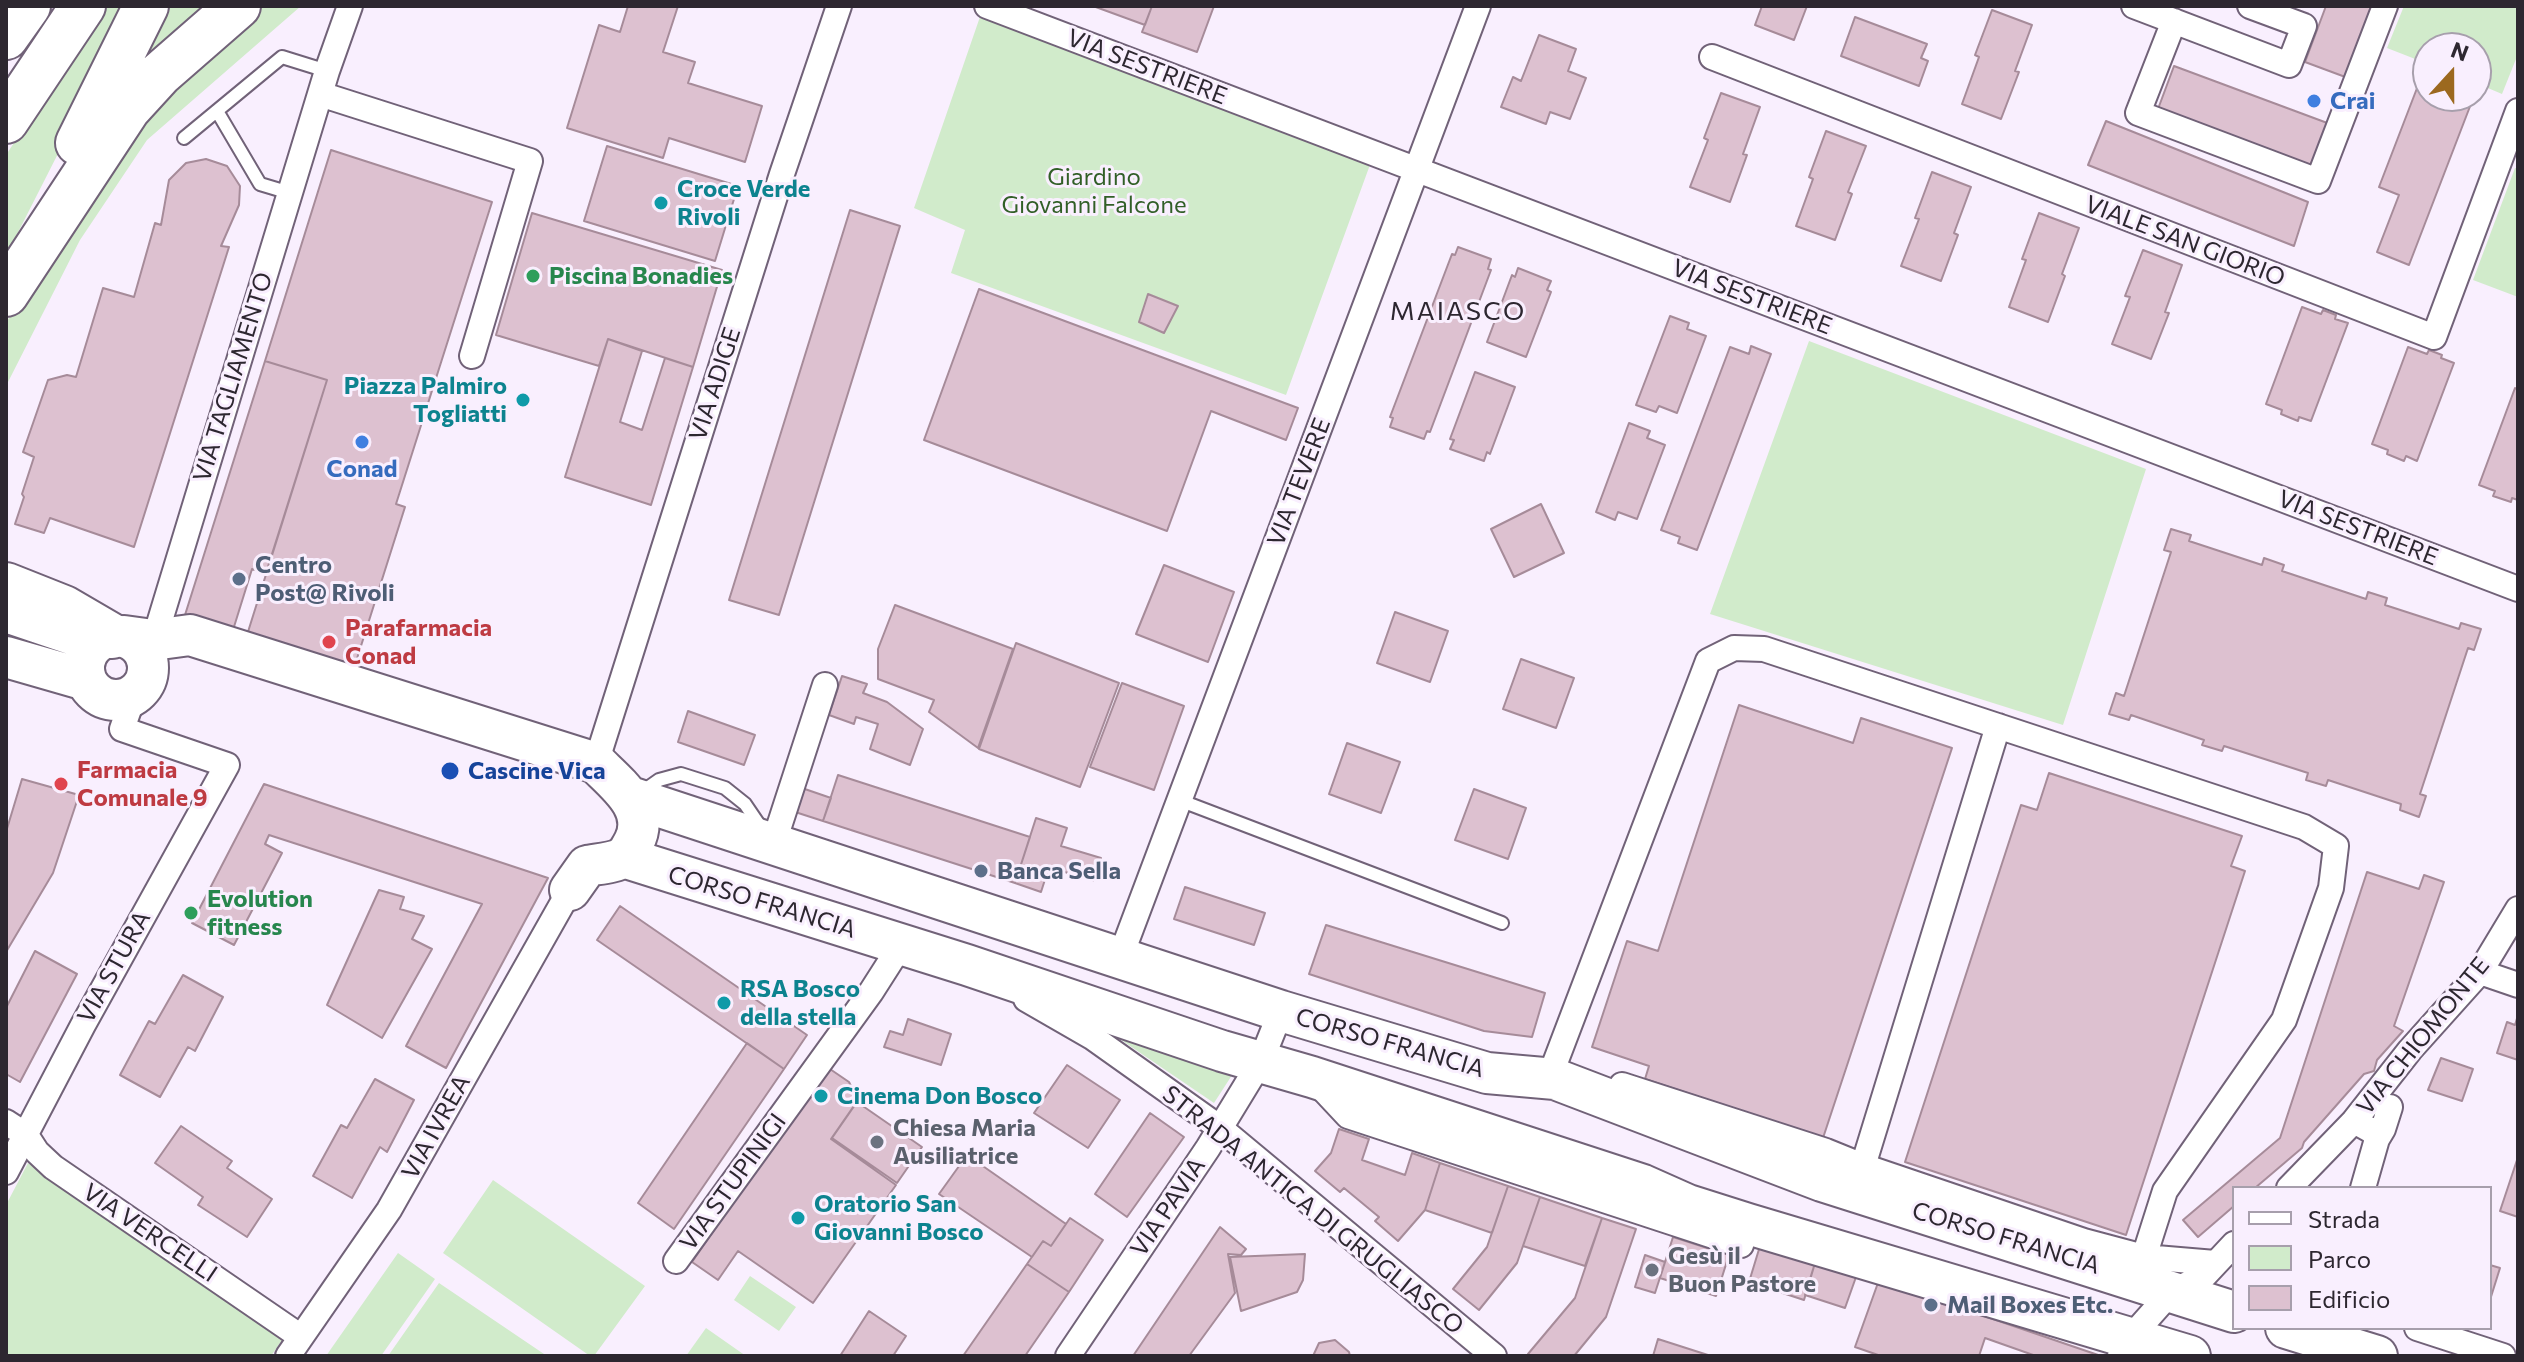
<!DOCTYPE html>
<meta charset="utf-8">
<style>
body{margin:0}
#map{position:relative;width:2524px;height:1362px;overflow:hidden;background:#f9effe;font-family:Commissioner,sans-serif}
canvas{display:block}
.frame{position:absolute;inset:0;border:8px solid #2d2730;pointer-events:none}
.legend{position:absolute;left:2232px;top:1186px;width:260px;height:144px;box-sizing:border-box;background:#f9effe;border:2px solid #a79fac;margin:0;padding:10px 14px;list-style:none;font-size:24px;color:#2d2730}
.legend li{display:flex;align-items:center;gap:16px;height:40px}
.legend b{width:40px;border:2px solid #a79fac}
.north{position:absolute;left:2412px;top:32px;width:80px;height:80px;box-sizing:border-box;background:#f9effe;border:2px solid #a79fac;border-radius:50%;rotate:21deg;font-size:22px;font-weight:700;line-height:32px;text-align:center;color:#2d2730}
.north::after{content:'';display:block;margin:auto;width:28px;height:36px;background:#9c691f;clip-path:polygon(50% 0,100% 100%,50% 72%,0 100%)}
</style>
<div id="map">
<canvas width="2524" height="1362"></canvas>
<div class="frame"></div>
<ul class="legend">
<li><b style="height:10px;background:#fff"></b>Strada</li>
<li><b style="height:22px;background:#d1ebcb"></b>Parco</li>
<li><b style="height:22px;background:#ddc1d0"></b>Edificio</li>
</ul>
<div class="north">N</div>
</div>
<script>
const c = document.querySelector('canvas').getContext('2d');
c.lineJoin = 'round';
function paint(path, color) {
  c.fillStyle = color;
  c.fill(path, 'evenodd');
}
function trace(path, color, width, dash) {
  c.strokeStyle = color;
  c.lineWidth = width;
  c.lineCap = dash ? 'butt' : 'round';
  c.setLineDash(dash || []);
  c.stroke(path);
}
function write(font, color, halo, rows, align = 'center') {
  c.font = font + ' Commissioner,sans-serif';
  c.lineWidth = 6;
  c.setLineDash([]);
  c.textBaseline = 'middle';
  c.strokeStyle = halo;
  c.fillStyle = color;
  for (const [text, x, y, turn = 0] of rows) {
    c.save();
    c.translate(x, y);
    c.rotate((+turn || 0) * Math.PI / 180);
    c.textAlign = isNaN(turn) ? turn : align;
    if (halo) c.strokeText(text, 0, 0);
    c.fillText(text, 0, 0);
    c.restore();
  }
}
paint(new Path2D(`
 M103 6H133L6 256V155Z
 M162 6H217L132 84Z
 M255 6H301L147 140 80 240 6 386V323L95 170Z
 M2404 6H2518V54L2502 94 2476 83V48H2428V64L2387 48Z
 M982 11 1371 162 1286 395 951 273 965 230 914 208Z
 M2515 168 2518 169V297L2473 280Z
 M1809 341 2146 469 2063 725 1710 614Z
 M1108 1031 1234 1072 1214 1103Z
 M28 1163 282 1340 271 1356H6V1205Z
 M493 1180 645 1286 594 1356H590L443 1253Z
 M398 1253 435 1279 381 1356H326Z
 M750 1276 796 1307 779 1331 734 1300Z
 M439 1283 547 1356H388Z
 M706 1328 746 1356H686Z`), '#d1ebcb');
const building = new Path2D(`
 M628 6H678L663 52 695 62 688 83 762 106 745 162 669 138 663 158 567 128 599 25 620 32Z
 M1093 6H1152L1145 25Z
 M1152 6H1214L1197 52 1142 32Z
 M1762 6H1807L1794 40 1755 25Z
 M2326 6H2376L2348 78 2305 62Z
 M1992 10 2032 25 2015 71 2019 72 2001 119 1962 104 1979 57 1975 55Z
 M1855 17 1927 44 1921 58 1928 61 1919 86 1841 56Z
 M1539 35 1576 49 1568 71 1586 78 1570 119 1550 112 1546 124 1501 107 1513 77 1521 81Z
 M2174 66 2330 124 2314 167 2158 109Z
 M2424 70 2428 72V96H2474L2409 265 2377 252 2399 195 2379 187Z
 M1721 93 1760 107 1743 154 1747 155 1730 202 1690 187 1708 140 1704 138Z
 M2106 121 2308 202 2294 246 2088 165Z
 M1826 131 1866 146 1848 192 1852 194 1835 240 1796 226 1813 179 1809 177Z
 M607 146 738 186 715 261 584 221Z
 M331 150 492 202 396 504 405 507 354 668 247 635 327 380 265 361Z
 M206 159 227 166 240 186 239 205 221 246 229 247 134 547 50 518 44 533 15 524 24 497 22 494 34 457 23 452 48 380 67 375 76 377 103 288 134 297 155 223 161 225 169 180 186 163Z
 M1932 172 1971 187 1954 233 1958 235 1941 281 1901 266 1919 219 1915 218Z
 M850 210 900 226 779 615 729 600Z
 M532 213 722 270 693 367 608 339 599 366 496 335Z
 M2039 213 2079 228 2062 274 2065 276 2048 322 2009 307 2026 260 2022 259Z
 M1458 247 1491 259 1488 269 1491 270 1430 432 1427 431 1424 439 1390 427 1393 418 1390 417 1452 254 1455 255Z
 M2143 250 2182 265 2165 312 2169 313 2151 359 2112 344 2130 297 2125 296Z
 M1518 268 1551 281 1547 290 1551 292 1526 357 1487 342 1512 275 1515 277Z
 M979 289 1298 408 1286 440 1211 411 1167 531 924 440Z
 M1148 294 1178 306 1164 333 1139 322Z
 M2302 307 2321 314 2323 310 2336 315 2335 319 2348 323 2311 421 2299 417 2298 421 2281 414 2282 410 2266 404Z
 M1670 316 1689 323 1687 329 1706 336 1677 413 1659 406 1656 412 1636 405Z
 M608 339 642 351 620 422 642 430 665 358 693 367 651 505 565 477Z
 M1751 346 1771 354 1697 550 1678 543 1680 537 1661 530 1730 347 1749 354Z
 M2408 347 2427 354 2429 350 2442 355 2441 358 2454 363 2417 461 2406 456 2404 461 2387 454 2388 450 2372 444Z
 M265 361 327 380 266 573 252 569 233 630 185 615Z
 M1475 372 1515 387 1490 454 1487 452 1484 461 1450 449 1454 440 1450 439Z
 M2515 388 2518 390V500L2512 498 2511 502 2493 496 2495 491 2479 485Z
 M1629 423 1650 431 1647 438 1665 445 1637 519 1618 512 1615 520 1596 512Z
 M1541 504 1564 553 1514 577 1491 529Z
 M2171 529 2191 535 2189 541 2262 565 2264 558 2284 565 2282 571 2366 599 2368 592 2387 598 2385 605 2459 629 2461 623 2481 629 2474 650 2468 648 2420 794 2426 796 2419 817 2400 810 2401 804 2328 780 2326 786 2306 780 2308 773 2224 746 2222 751 2202 745 2204 740 2131 715 2129 720 2109 714 2116 693 2124 696 2171 552 2164 550Z
 M1164 565 1234 592 1208 662 1136 634Z
 M895 605 1013 649 978 748 929 712 934 700 878 679V649Z
 M1395 612 1448 631 1430 682 1377 663Z
 M1016 643 1119 683 1080 787 979 749Z
 M1521 659 1574 678 1556 728 1503 709Z
 M842 676 867 684 863 693 887 702 923 729 910 765 870 749 878 724 856 717 854 724 829 715Z
 M1122 683 1184 706 1154 790 1090 767Z
 M1739 705 1853 743 1861 718 1952 748 1823 1138 1645 1079 1649 1066 1592 1047 1627 941 1658 951Z
 M688 711 755 735 744 765 678 742Z
 M1347 743 1400 762 1381 813 1329 794Z
 M2049 773 2242 836 2231 866 2245 871 2126 1235 1905 1162 2021 805 2037 810Z
 M838 775 1030 837 1015 883 823 821Z
 M22 779 79 795 53 873 6 952V832Z
 M264 784 548 878 446 1068 406 1046 482 904 269 835 265 844 282 853 234 945 192 923Z
 M799 787 831 798 823 821 792 811Z
 M1474 789 1526 808 1508 859 1455 840Z
 M1036 818 1067 828 1061 846 1101 858 1093 881 1049 867 1041 892 1015 883Z
 M2367 872 2419 889 2424 875 2444 882 2394 1026 2403 1031 2377 1060 2374 1071 2364 1074 2304 1142 2302 1148 2255 1188H2234V1206L2198 1237 2183 1220 2280 1138Z
 M1185 887 1265 913 1254 945 1174 919Z
 M379 890 404 897 400 909 424 916 412 939 432 949 382 1038 327 1005Z
 M620 906 807 1035 784 1069 597 940Z
 M1326 925 1545 993 1532 1037 1484 1031 1309 974Z
 M35 951 77 974 20 1082 6 1074V1008Z
 M183 975 223 997 195 1051 188 1047 160 1097 120 1075 149 1021 155 1024Z
 M2518 1015V1060L2497 1053 2507 1022 2515 1025Z
 M908 1019 951 1034 941 1065 884 1047 890 1031 903 1035Z
 M747 1043 784 1069 674 1229 638 1203Z
 M2441 1058 2473 1069 2462 1101 2428 1090Z
 M1067 1065 1120 1100 1088 1148 1034 1113Z
 M827 1067 849 1082 858 1100 831 1139 896 1185 813 1303 738 1251 718 1280 692 1262Z
 M375 1079 414 1100 387 1152 380 1147 352 1198 313 1176 341 1125 347 1128Z
 M857 1102 922 1147 897 1183 832 1138Z
 M1150 1113 1184 1137 1127 1217 1095 1194Z
 M181 1126 232 1161 227 1168 272 1199 247 1237 198 1205 203 1197 155 1163Z
 M1339 1129 1369 1139 1362 1160 1405 1175 1412 1153 1440 1163 1425 1210 1398 1241 1375 1221 1379 1217 1344 1188 1340 1192 1315 1171 1331 1153Z
 M967 1155 1066 1224 1051 1246 1043 1241 1032 1257 939 1194Z
 M2518 1157V1217L2500 1211Z
 M1440 1163 1508 1186 1492 1233 1425 1210Z
 M1508 1186 1540 1197 1517 1263 1479 1310 1453 1289 1487 1247Z
 M1540 1197 1602 1218 1585 1266 1523 1246Z
 M1070 1218 1103 1240 1069 1292 1027 1264 1043 1241 1051 1246Z
 M1602 1218 1636 1229 1606 1317 1574 1356H1530L1528 1354 1575 1298Z
 M1220 1227 1246 1249 1241 1255 1228 1254 1235 1293 1189 1356H1133Z
 M1673 1237 1729 1255 1716 1296 1660 1278Z
 M1760 1246 1815 1263 1804 1300 1749 1282Z
 M1305 1254 1303 1280 1297 1292 1241 1311 1230 1257Z
 M1645 1255 1665 1262 1655 1293 1635 1287Z
 M1815 1263 1856 1277 1845 1308 1805 1295Z
 M1027 1264 1069 1292 1025 1356H963Z
 M2490 1265 2500 1268 2490 1300Z
 M1879 1280 2101 1356H2036L1985 1338 1979 1356H1881L1855 1347Z
 M869 1311 906 1336 893 1356H840Z
 M1658 1339 1711 1356H1653Z
 M1335 1340 1349 1352 1350 1356H1313L1319 1343Z`);
paint(building, '#ddc1d0');
trace(building, '#a68b99', 2);
const lane = new Path2D(`
 M217 111 260 184 290 193
 M184 138 282 57 327 71
 M642 792 659 780 681 774 725 788 745 804 762 829
 M1179 800 1502 923`);
const street = new Path2D(`
 M987 6 2518 589
 M2134 6 2289 65 2304 26 2250 6
 M2174 21 2138 113 2318 181 2385 6
 M1712 57 2434 337 2518 111
 M320 94 530 161 472 356
 M148 660 327 71 350 6
 M596 763 782 174 839 6
 M773 845 825 685
 M1120 958 1478 6
 M2480 972 2518 985
 M1026 999 1092 1037 1220 1128 1494 1356
 M1555 1063 1708 661 1734 648 1764 649 2304 827 2336 846 2331 888 2284 1020 2165 1191 2144 1257
 M1319 1085 1348 1116 1741 1245 1748 1224
 M1622 1085 1826 1151 1863 1166 2084 1241 2144 1257 2215 1263
 M2354 1121 2372 1131 2377 1139 2363 1188
 M6 1122 26 1135 37 1152 53 1167 301 1337
 M2377 1139 2383 1129 2390 1107
 M1863 1166 1998 726
 M6 1172 83 1025 227 765 122 729 134 695
 M2289 1188 2354 1121 2410 1050 2480 972 2518 909
 M676 1261 871 992 901 945
 M2417 1328 2503 1356
 M288 1356 389 1210 570 890
 M1068 1356 1208 1148 1261 1061 1281 1011
 M2120 1356 2131 1337 2171 1292 2204 1276 2234 1244`);
const primary = new Path2D(`
 M6 612 95 642
 M84 668a32 32 0 1 1 64 0a32 32 0 1 1-64 0Z
 M124 636 153 640 190 635 596 763C616 783 651 809 634 842 632 846 627 855 624 857 615 863 597 864 587 866L570 890
 M6 657 86 680
 M630 797 1281 1011 1487 1073 1555 1079 1822 1181 2234 1312
 M623 857 967 965 1222 1051 1312 1077 1643 1185 1688 1205 1748 1224 2190 1356
 M2286 1328 2377 1356`);
const highway = new Path2D(`
 M6 37 28 6
 M6 121 83 6
 M78 143 146 6
 M6 294 128 109 160 74 238 6
 M6 585 64 608 112 636`);
trace(lane, '#716278', 16);
trace(street, '#716278', 28);
trace(primary, '#716278', 44);
trace(highway, '#716278', 48);
trace(lane, '#fff', 12);
trace(street, '#fff', 24);
trace(primary, '#fff', 40);
trace(highway, '#fff', 44);
for (const [x, y, r, color] of [
 [2314,101,8,"#3f7fe0"],
 [661,203,8,"#0f9aa8"],
 [533,276,8,"#2e9e5b"],
 [523,400,8,"#0f9aa8"],
 [362,442,8,"#3f7fe0"],
 [239,579,8,"#5c6f8a"],
 [329,642,8,"#e0444e"],
 [450,771,10,"#1a4fb4"],
 [61,784,8,"#e0444e"],
 [981,871,8,"#5c6f8a"],
 [191,913,8,"#2e9e5b"],
 [724,1003,8,"#0f9aa8"],
 [821,1096,8,"#0f9aa8"],
 [877,1142,8,"#6b7280"],
 [798,1218,8,"#0f9aa8"],
 [1652,1270,8,"#6b7280"],
 [1931,1305,8,"#5c6f8a"]
]) {
  const dot = new Path2D();
  dot.arc(x, y, r, 0, 2 * Math.PI);
  c.fillStyle = color;
  c.fill(dot);
  trace(dot, '#f9effe', 3);
}
write('24px', '#2d2730', '#f9effe', [
 ["VIA SESTRIERE",1147,67,21],
 ["VIALE SAN GIORIO",2185,241,21],
 ["VIA SESTRIERE",1752,297,21],
 ["VIA TAGLIAMENTO",233,377,-73],
 ["VIA ADIGE",715,384,-72],
 ["VIA TEVERE",1299,482,-69],
 ["VIA SESTRIERE",2358,528,21],
 ["CORSO FRANCIA",762,902,17],
 ["VIA STURA",114,967,-61],
 ["VIA CHIOMONTE",2423,1036,-51],
 ["CORSO FRANCIA",1390,1043,16],
 ["VIA IVREA",436,1127,-61],
 ["VIA STUPINIGI",733,1182,-54],
 ["VIA PAVIA",1168,1207,-56],
 ["STRADA ANTICA DI GRUGLIASCO",1313,1210,39],
 ["VIA VERCELLI",150,1233,34],
 ["CORSO FRANCIA",2006,1238,17]
]);
write('bold 24px', '#366cbe', '#f9effe', [
 ["Crai",2330,101],
 ["Conad",362,469,"center"]
], 'left');
write('24px', '#315f27', '#f9effe', [
 ["Giardino",1094,177],
 ["Giovanni Falcone",1094,205]
]);
write('bold 24px', '#0d838f', '#f9effe', [
 ["Croce Verde",677,189],
 ["Rivoli",677,217],
 ["Piazza Palmiro",507,386,"right"],
 ["Togliatti",507,414,"right"],
 ["RSA Bosco",740,989],
 ["della stella",740,1017],
 ["Cinema Don Bosco",837,1096],
 ["Oratorio San",814,1204],
 ["Giovanni Bosco",814,1232]
], 'left');
write('bold 24px', '#27864d', '#f9effe', [
 ["Piscina Bonadies",549,276],
 ["Evolution",207,899],
 ["fitness",207,927]
], 'left');
write('bold 24px', '#4e5e75', '#f9effe', [
 ["Centro",255,565],
 ["Post@ Rivoli",255,593],
 ["Banca Sella",997,871],
 ["Mail Boxes Etc.",1947,1305]
], 'left');
write('bold 24px', '#be3a42', '#f9effe', [
 ["Parafarmacia",345,628],
 ["Conad",345,656],
 ["Farmacia",77,770],
 ["Comunale 9",77,798]
], 'left');
write('bold 24px', '#164399', '#f9effe', [
 ["Cascine Vica",468,771]
], 'left');
write('bold 24px', '#5b616d', '#f9effe', [
 ["Chiesa Maria",893,1128],
 ["Ausiliatrice",893,1156],
 ["Gesù il",1668,1256],
 ["Buon Pastore",1668,1284]
], 'left');
c.letterSpacing = '2px';
write('26px', '#2d2730', '#f9effe', [
 ["MAIASCO",1458,311]
]);
c.letterSpacing = '0px';
</script>
